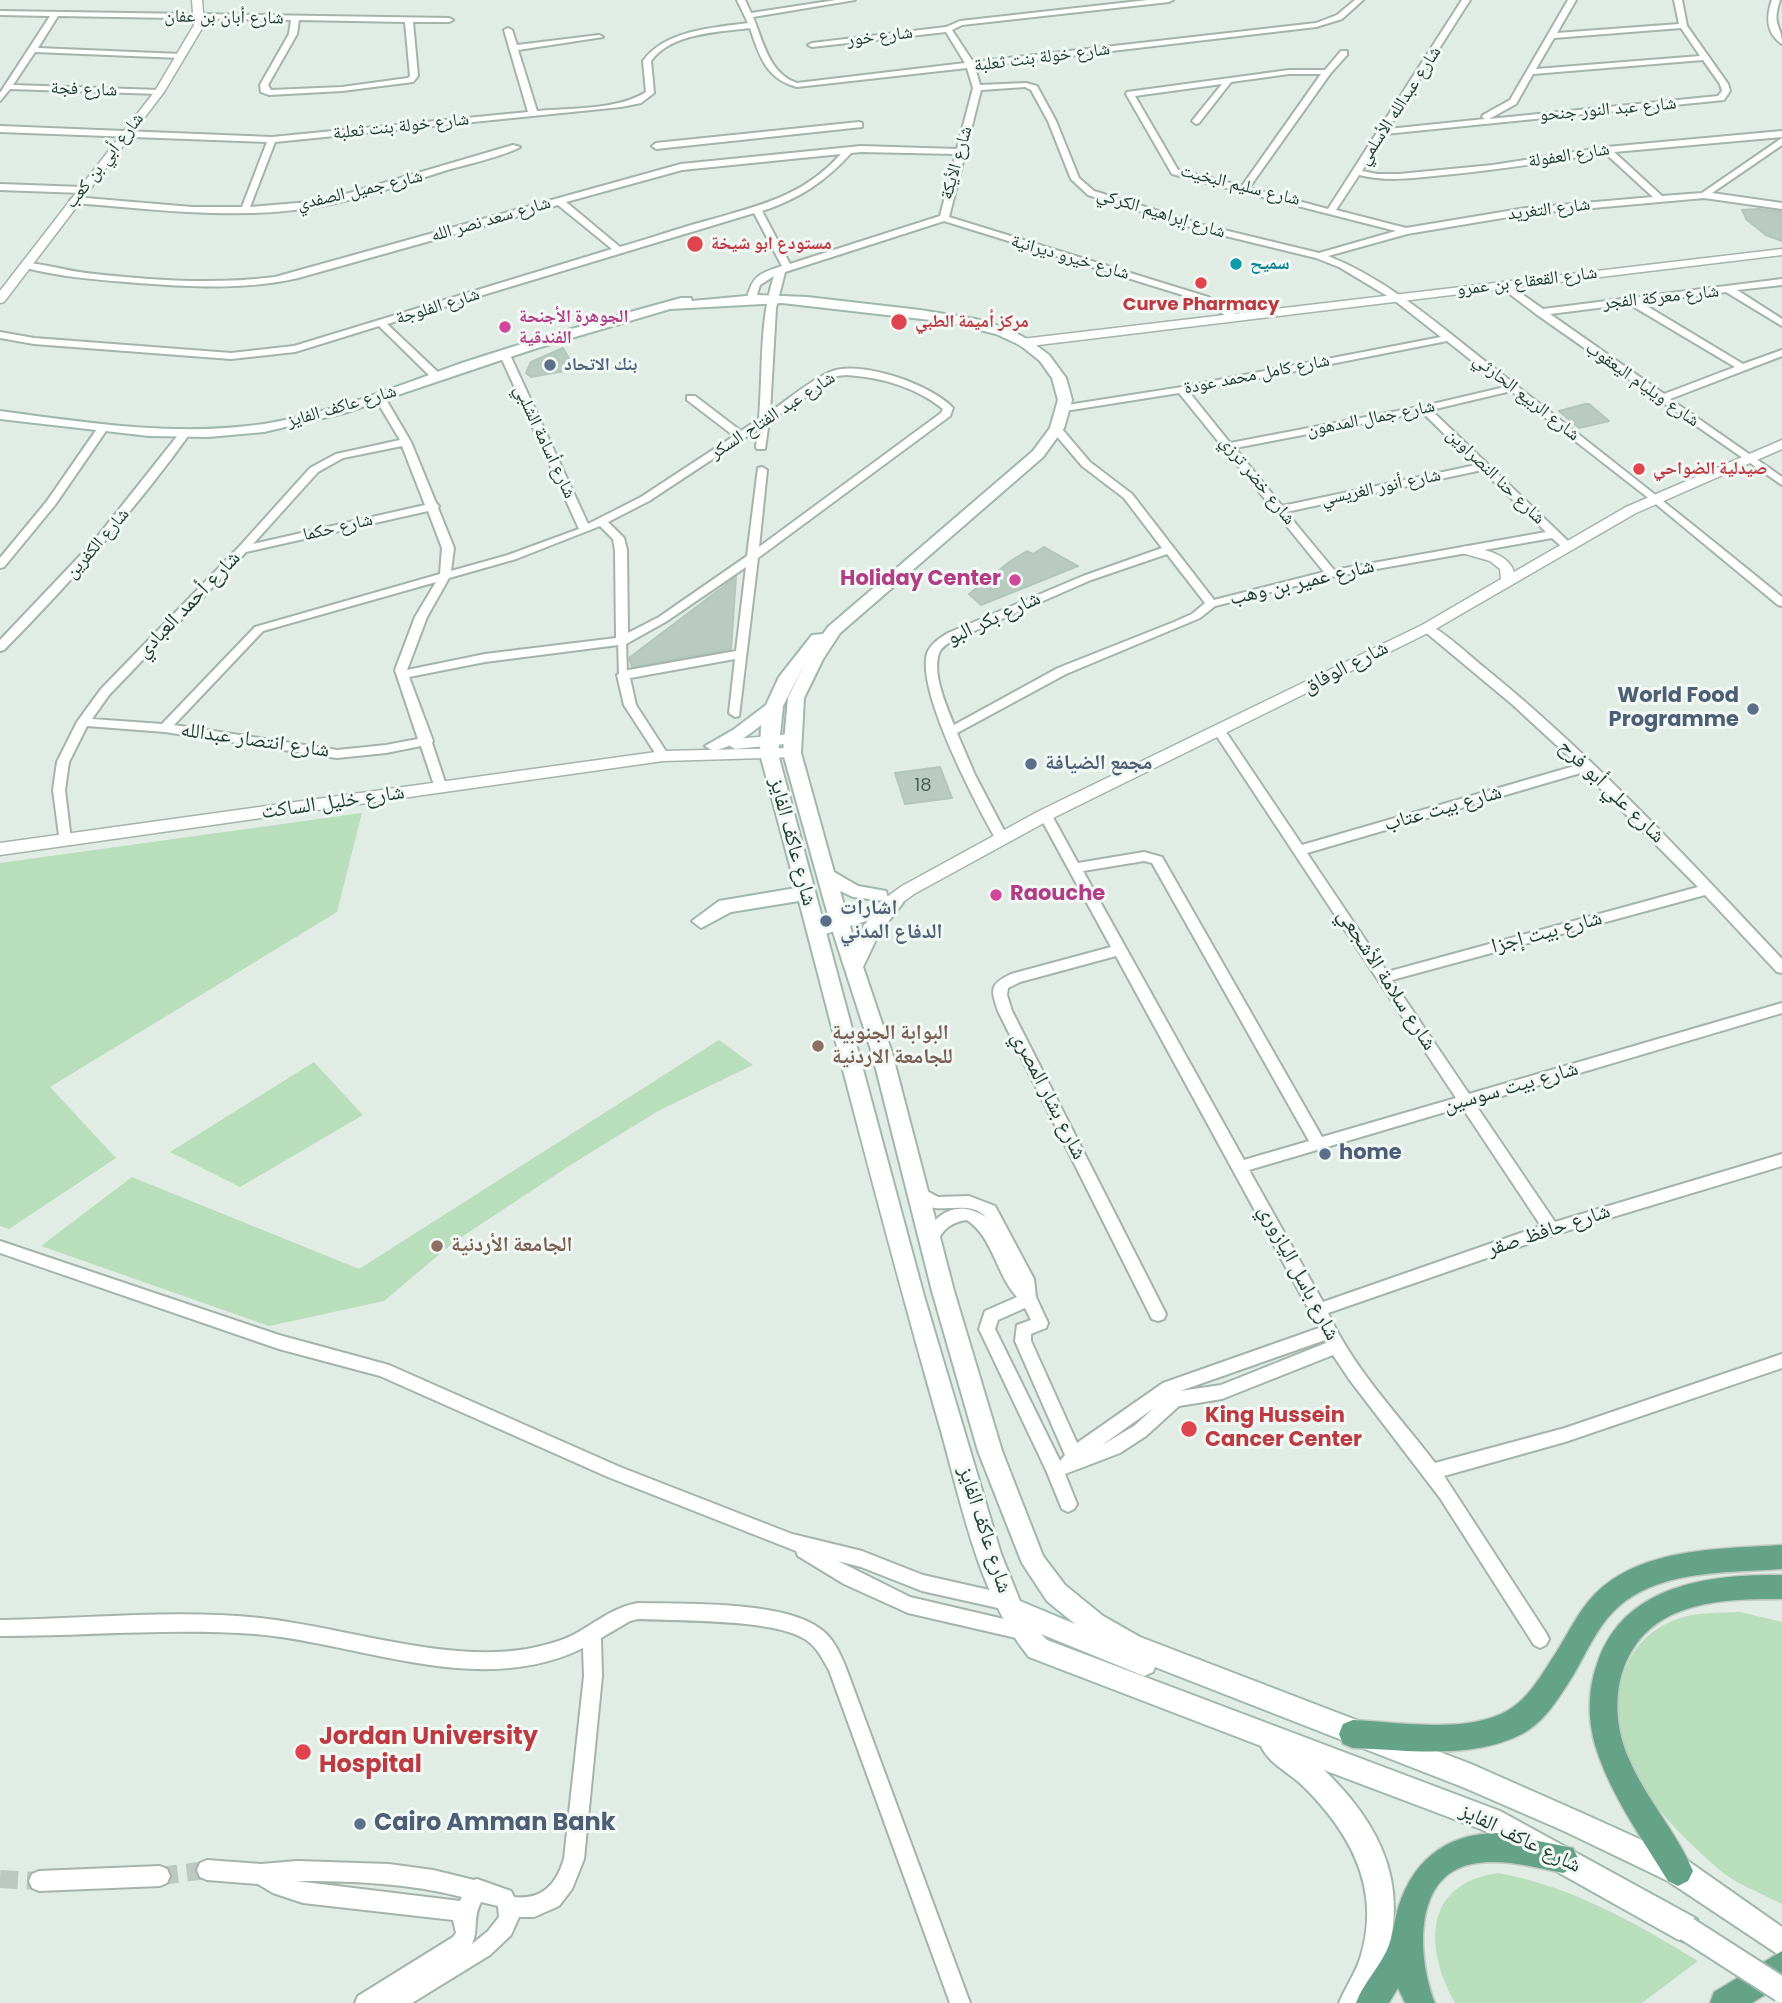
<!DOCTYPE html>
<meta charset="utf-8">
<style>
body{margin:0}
canvas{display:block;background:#e1ece5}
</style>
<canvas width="1782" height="2003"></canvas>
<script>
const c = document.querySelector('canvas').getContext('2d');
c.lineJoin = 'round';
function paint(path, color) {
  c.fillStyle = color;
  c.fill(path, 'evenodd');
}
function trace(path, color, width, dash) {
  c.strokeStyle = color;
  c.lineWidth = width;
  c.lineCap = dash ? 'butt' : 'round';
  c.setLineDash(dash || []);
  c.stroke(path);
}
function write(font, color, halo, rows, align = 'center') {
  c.font = font + ' Poppins,"Noto Naskh Arabic",sans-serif';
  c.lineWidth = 6;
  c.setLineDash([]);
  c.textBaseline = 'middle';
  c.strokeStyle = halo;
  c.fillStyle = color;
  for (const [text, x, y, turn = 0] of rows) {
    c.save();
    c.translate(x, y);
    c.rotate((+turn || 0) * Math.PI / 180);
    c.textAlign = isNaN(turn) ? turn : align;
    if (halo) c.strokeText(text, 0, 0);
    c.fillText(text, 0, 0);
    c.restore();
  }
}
paint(new Path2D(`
 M362 813 337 912 50 1087 116 1158 9 1229 0 1226V863Z
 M719 1040 753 1065 658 1111 569 1166 454 1242 384 1301 269 1326 41 1246 132 1177 359 1269Z
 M314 1062 363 1115 240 1187 170 1152Z
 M1740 1612 1782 1622V1904C1763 1894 1738 1885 1721 1871 1695 1849 1664 1819 1644 1790 1607 1735 1604 1646 1677 1619 1697 1612 1719 1613 1740 1612Z
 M1498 1873C1571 1886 1636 1923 1698 1961L1642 2003H1455C1425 1949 1422 1884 1498 1873Z`), '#b9debc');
const building = new Path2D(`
 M1759 209 1782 212V241L1766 235 1747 220 1742 210Z
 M563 348 575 369 531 377 526 373 531 362Z
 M1585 404H1589L1609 421 1579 428 1559 411Z
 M1044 547 1078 566 981 605 969 594 1012 560 1027 551 1033 554Z
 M736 577 731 649 632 667 629 658Z
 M940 767 952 798 905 804 895 773Z`);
paint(building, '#b9cac0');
trace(building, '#b3c6bb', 2);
trace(new Path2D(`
 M160 1876 207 1870
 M0 1879 39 1881`), '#bbc9c1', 18, [18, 9]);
const pedestrian = new Path2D(`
 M622 638 626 641 627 675 623 678 619 675 618 641Z`);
const minor = new Path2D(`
 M737 0H745L751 13 836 0H855L753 17C763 41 769 74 797 83L965 63 946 32 812 47 808 45 812 43 946 27 960 21 1148 0H1173L1169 2 962 25 952 30 973 62 1316 23 1337 15 1355 0H1363L1342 19 1316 27 975 67 980 85 1026 83 1037 86 1056 121 1079 178 1094 191 1203 225 1319 253 1396 231 1172 174 1126 94 1127 92 1289 70H1325L1341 51H1347V55L1330 74 1249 188 1328 209 1462 0H1470L1388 129 1485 119 1482 117 1483 115 1510 100 1568 0H1576L1557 33 1679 24 1674 0H1682L1687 26 1728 84 1730 91 1724 100 1385 134 1362 171 1377 174H1399L1493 165 1607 147 1782 131V137L1614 152 1662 196 1702 193 1782 138V145L1712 193 1782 203V209L1704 198 1526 214 1407 234 1328 256C1392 281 1445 331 1499 372 1594 446 1689 521 1782 597V606L1778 605 1651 500 1511 391 1431 410 1570 543V547H1562L1552 538 1331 577 1215 606 1200 618 1066 674 957 733 975 775 1008 838 1002 842 997 841C978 808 913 686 928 651 932 643 940 638 948 633L1083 576 1162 548 1124 498 1082 466 1054 433V429H1062L1090 462 1132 494 1214 600 1324 572 1179 393 1065 411 1061 410V406L1182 387 1441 337 1394 300 1339 267 1316 258 1197 229 1088 195 1071 179 1048 121 1031 90 1025 87 981 90 949 217 1208 297 1239 316V320H1233L1202 301 944 221 785 272 776 308 770 412C789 399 809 381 830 372 860 359 932 385 953 408L950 416 758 558 739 716 735 717 729 713 735 659 630 678 636 705 669 756 663 760 659 759 624 705 617 675 623 671 736 651 746 567 667 621 626 644 485 662 409 677 433 741 432 743 447 788 441 792 435 788 421 746 386 753 337 758 165 732 87 726 69 762 65 790 71 840 65 844 60 843 53 790 57 762 77 722 101 689 238 548 310 468 336 454 400 440 375 398 376 396H384L411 442 436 503 439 506 438 508 454 548 451 571 508 555 579 529 500 355 502 353 510 355 588 524 641 497 734 436 687 400V396H695L741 431 759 419C763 372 759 321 774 276L760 285 755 301 747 299C752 275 761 273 782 266L754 213 387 324 441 375V379H433L379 326 295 352 231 359 34 344 0 338V332L34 338 231 353 294 346 612 249 558 205 298 278C246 290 192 287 138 283 99 280 60 277 22 267V263C38 262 67 271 86 273 148 280 212 285 275 277L681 164 861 146 957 149 973 88 967 68 797 87C766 79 759 55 750 28 718 32 671 33 651 61L654 93 641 103 621 107 275 142 250 207 310 202 336 197 513 145 520 147C505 156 464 165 444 171 400 185 355 201 309 208 232 220 152 209 74 203L70 200 74 197 192 207H242L267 142 0 132V126L272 137 528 112 504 30 508 28 512 30 517 45 599 35 603 37 518 50 537 111C569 108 619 110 646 92L643 61C665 30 713 28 748 23ZM1681 28 1700 56 1536 69 1554 38ZM1703 60 1720 84 1722 91 1718 96 1489 119 1516 104 1533 74ZM1289 74H1321L1242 186 1178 170 1135 96 1222 84 1192 121 1196 124 1199 123 1231 82ZM861 152 956 154 940 216 790 264 762 211C799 199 826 181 851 153ZM1605 153 1653 197 1526 208 1406 228 1336 210 1359 175C1387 182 1415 178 1444 175 1498 170 1552 161 1605 153ZM841 154C804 195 765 204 713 219 682 227 651 238 620 247L566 202 682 170ZM1447 341 1505 387 1424 406 1230 443 1189 392ZM846 375C880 377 916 387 943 409L941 413 759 547 767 470 762 467 758 468 747 556 659 617 628 633 627 550 624 538 608 522 649 501 758 429 756 447 757 449H765L769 421 837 376ZM1422 412 1476 465 1282 506 1235 448ZM402 446 425 505 253 544 318 472 343 458ZM1482 470 1546 532 1334 570 1286 512ZM428 511 442 548 440 574 255 627 162 724 92 719 109 695 246 552ZM600 526 613 539 615 550 616 638 485 654 407 670 427 617 449 578 516 559ZM1167 554 1205 603 1192 614 1174 622 1058 668 954 725C946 705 932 674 939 653 942 646 950 642 956 639L1091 580ZM436 582 415 617 395 670 418 739 386 745 337 750 174 725 263 631Z
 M1772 0H1780C1771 27 1782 24 1782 44 1766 33 1766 17 1772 0Z
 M0 11 449 18 453 20 449 22H413L418 76 413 82 342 91 269 95 261 92 260 85 289 34 291 20 58 16 38 48 181 54 185 56 181 58 35 52 13 85 159 90 163 92 159 94 10 89 0 101V93L50 16 0 15ZM299 20 405 22 410 76 408 78 342 87 271 90 268 85 297 34Z
 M859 122 862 123V127L656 149 652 146 656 143Z
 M0 184 82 187 86 190 82 193 0 190Z
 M1782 279V285L1737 290 1782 319V326L1726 292 1640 302 1743 364 1782 350V356L1670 399 1782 477V485L1662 402 1656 401V398L1536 314 1498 285 1506 283 1543 309ZM1629 304 1735 367 1664 394 1550 314Z
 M103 425 108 428 55 505 4 567 0 568V558L47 501 99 426Z
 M186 429 191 432C135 510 72 581 4 650L0 651V640L94 541 182 430Z
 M1427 624C1443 630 1472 658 1486 669 1593 756 1688 859 1782 959V973L1777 972 1705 895 1392 980 1469 1094 1782 1003V1013L1475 1104 1555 1222 1782 1154V1166L1553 1235 1328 1313C1354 1370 1398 1414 1435 1463L1565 1428 1782 1354V1368L1565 1442 1444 1476 1546 1633 1549 1639 1546 1645 1540 1648 1534 1645 1440 1498 1349 1379 1333 1355 1222 1399 1179 1406 1146 1436 1120 1453 1065 1474 1077 1504 1074 1509 1068 1512 1062 1509 1046 1470 979 1329 985 1311 1017 1297C996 1274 993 1237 967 1220 950 1222 943 1230 935 1244L930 1246 925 1244 922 1240C935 1212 958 1199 986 1217 965 1195 930 1224 910 1192L913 1188 918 1186 938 1197 969 1196 995 1206 1034 1279 1036 1297 1048 1323 1046 1328 1031 1334V1341L1077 1443 1163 1383 1319 1328 1116 956 1020 982 1008 988 1007 995 1012 1011 1166 1314 1164 1319 1158 1321 1152 1319 998 1011C991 989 989 985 1011 974L1111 947 1039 815 1045 811 1050 812 1078 863 1144 852 1162 857 1322 1137 1456 1098 1214 732 1220 728 1224 729 1302 845 1578 765 1513 705 1423 630 1421 628ZM1584 772 1698 887 1387 972 1307 853ZM1144 861 1152 863 1309 1141 1244 1160 1083 871ZM1462 1107 1541 1226 1323 1302 1249 1170ZM1025 1308 1031 1320 1017 1325 1015 1341 1065 1455 1060 1461 995 1329 998 1320ZM1325 1340 1326 1343 1221 1385 1180 1391ZM1154 1408 1134 1426 1102 1445Z
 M0 1241 279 1335 389 1365 620 1467 792 1534 862 1551 923 1575 1007 1594 1013 1596 1016 1602 1013 1608 1007 1610 922 1591 861 1567 838 1561 910 1597 1025 1624 1031 1626 1034 1632 1031 1638 1025 1640 908 1613 844 1584 798 1556 796 1551 608 1477 380 1376 279 1349 0 1253Z
 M638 1603C684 1604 783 1601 819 1628 833 1637 840 1653 846 1668L970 2003H950L829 1670C822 1658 815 1643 801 1637 767 1619 679 1621 638 1619L630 1621 601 1638 602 1676 584 1859 572 1889 559 1906 534 1917H519L511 1935 490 1955 412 2003H355L358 1996 453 1937 456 1933 453 1920 303 1903 273 1893 258 1884 207 1880 200 1877 197 1870 200 1863 207 1860 261 1864 297 1861 389 1864 433 1870 474 1880 477 1879 511 1891 514 1897C542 1900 556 1885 564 1859L584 1676 583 1648C479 1699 362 1643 255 1634 170 1628 85 1636 0 1636V1620C86 1619 174 1609 260 1618 344 1627 444 1663 527 1649 542 1646 559 1642 573 1635 594 1624 613 1607 638 1603ZM296 1881C352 1881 408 1883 462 1897L460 1901ZM481 1902 498 1906 499 1917 488 1931 472 1944C479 1929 472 1920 481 1902Z
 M160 1866 167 1869 170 1876 167 1883 160 1886 39 1891 32 1888 29 1881 32 1874 39 1871Z`);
const tertiary = new Path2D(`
 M192 0H202L204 25 164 92 4 302 0 303V291L155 91 194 25Z
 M1782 249V255L1022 347 1016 343 1022 339Z
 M1782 440V449L1636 513 1432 631 1051 819 914 894 885 915 816 937 808 931 810 927 873 907 902 886 1039 811 1422 625 1501 579 1500 569 1490 561 1462 553V547L1467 546C1484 550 1508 553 1514 572L1626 507Z
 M791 734 799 739 796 743 735 749 727 744 735 739Z
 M792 748 797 749 800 753 797 757 663 761 0 855V843L663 751Z`);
const secondary = new Path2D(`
 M757 295 807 297 920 310 975 319 1006 328 1029 340 1049 355 1066 378 1072 400 1064 428 1043 457 840 633 823 659 804 698 801 753 834 872 858 886 886 891 888 898H900L903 903 879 933 863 967 892 1053 954 1291 1002 1451 1043 1556 1065 1585 1103 1616 1140 1637 1471 1764 1582 1813 1688 1861 1782 1927V1957L1668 1881 1564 1831 1465 1788 1155 1667 1153 1672 1144 1676 1041 1634 1047 1640 1500 1811 1697 1919 1701 1929 1697 1939 1687 1943 1677 1939 1483 1830 1324 1770C1397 1840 1415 1912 1368 2003H1339C1345 1988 1355 1974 1360 1959 1382 1891 1352 1834 1303 1786 1290 1773 1268 1763 1261 1746L1029 1657C976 1592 961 1498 937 1417 888 1246 844 1073 799 901L731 912 701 928 692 921 719 901 796 888 760 754 761 725C747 737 731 747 713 751L705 746 733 730 766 705 779 677 812 635 823 634 828 627 1033 451 1050 428 1058 400 1052 378 1040 361 1020 345 996 334 948 322 782 303 670 309 534 349 344 413 264 432 208 437 149 436 0 419V411C87 423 177 437 264 424 333 413 398 386 462 363 535 339 608 318 681 298H691L692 301ZM805 663 788 698 783 753 831 926 872 1053 932 1291 978 1451 1022 1563 1047 1601 1075 1624 1020 1601 1001 1554 924 1296 778 754 783 706ZM840 891 853 897 886 901 864 925 855 944Z`);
const primary = new Path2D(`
 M1782 1545V1569C1727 1573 1656 1569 1614 1611 1597 1628 1586 1653 1574 1674 1560 1696 1546 1721 1522 1734 1471 1760 1408 1750 1353 1748L1343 1744 1339 1734 1343 1724 1353 1720C1399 1722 1458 1733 1501 1714 1527 1703 1542 1674 1557 1651 1569 1632 1579 1610 1595 1594 1642 1547 1721 1549 1782 1545Z
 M1782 1575V1599C1748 1599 1713 1599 1681 1611 1619 1633 1604 1703 1629 1759 1646 1799 1676 1831 1693 1871L1688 1881 1678 1886 1668 1881C1641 1837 1610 1794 1595 1745 1587 1716 1588 1688 1598 1661 1625 1584 1711 1574 1782 1575Z
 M1499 1833 1573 1848 1578 1858 1573 1868 1563 1873C1533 1867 1502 1858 1472 1864 1411 1876 1418 1961 1435 2003H1405L1398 1988 1389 2003H1356C1363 1984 1377 1970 1386 1952 1392 1940 1393 1928 1396 1916 1409 1863 1444 1833 1499 1833Z
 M1782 1951V1984L1752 2003H1710L1714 1992Z`);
trace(pedestrian, '#a4b4ab', 4);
trace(minor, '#a4b4ab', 4);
trace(tertiary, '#a4b4ab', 3);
trace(secondary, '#9fb8ab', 4);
trace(primary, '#c1c9c5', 3);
paint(pedestrian, '#fff');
paint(minor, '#fff');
paint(tertiary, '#fff');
paint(secondary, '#fff');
paint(primary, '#64a387');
const secondaryBridge = new Path2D(`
 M1687 1929 1782 1990`);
trace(secondaryBridge, '#9fb8ab', 28, []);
trace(secondaryBridge, '#fff', 24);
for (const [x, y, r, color] of [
 [695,244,9,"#e0444e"],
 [1236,264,7,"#0f9aa8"],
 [1201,283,7,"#e0444e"],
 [899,322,9,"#e0444e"],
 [505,327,7,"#d1479c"],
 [550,365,7,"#5c6f8a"],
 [1639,469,7,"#e0444e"],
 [1015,580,7,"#d1479c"],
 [1753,709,7,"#5c6f8a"],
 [1031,764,7,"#5c6f8a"],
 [996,895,7,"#d1479c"],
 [826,921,7,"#5c6f8a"],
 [818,1046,7,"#8d6e63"],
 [1325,1154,7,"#5c6f8a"],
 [437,1246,7,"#8d6e63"],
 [1189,1429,9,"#e0444e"],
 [303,1752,9,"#e0444e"],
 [360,1824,7,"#5c6f8a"]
]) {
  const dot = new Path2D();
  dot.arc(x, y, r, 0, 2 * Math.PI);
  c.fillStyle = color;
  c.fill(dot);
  trace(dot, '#f2f8f4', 2.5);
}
write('18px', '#213d30', '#f2f8f4', [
 ["شارع أبان بن عفان",224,18,1],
 ["شارع خور",880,37,-7],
 ["شارع خولة بنت ثعلبة",1042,58,-7],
 ["شارع فجة",84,90,2],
 ["شارع عبدالله الأسلمي",1400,106,-57],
 ["شارع عبد النور جنحو",1608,110,-5],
 ["شارع خولة بنت ثعلبة",401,127,-6],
 ["شارع العفولة",1569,156,-9],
 ["شارع أبي بن كعب",105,161,-52],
 ["شارع الأيكة",957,163,-74],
 ["شارع سليم البخيت",1240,186,14],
 ["شارع جميل الصفدي",360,191,-13],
 ["شارع التغريد",1549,210,-7],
 ["شارع إبراهيم الكركي",1161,214,17],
 ["شارع سعد نصر الله",491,220,-16],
 ["شارع خيرو ديرانية",1070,258,16],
 ["شارع القعقاع بن عمرو",1527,282,-7],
 ["شارع معركة الفجر",1661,298,-6],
 ["شارع الفلوجة",438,307,-17],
 ["شارع كامل محمد عودة",1257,375,-11],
 ["شارع ويليام اليعقوب",1642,385,35],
 ["شارع الربيع الحارثي",1526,398,38],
 ["شارع عاكف الفايز",342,407,-16],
 ["شارع عبد الفتاح السكر",773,416,-33],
 ["شارع جمال المدهون",1371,419,-11],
 ["شارع أسامة الشلبي",544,442,65],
 ["شارع حنا النصراوين",1495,477,44],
 ["شارع خضر ترزي",1257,481,51],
 ["شارع أنور الغريسي",1381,488,-12],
 ["شارع حكما",338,528,-13],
 ["شارع الكفرين",98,544,-49]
]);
write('bold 18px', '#be3a42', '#f2f8f4', [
 ["مستودع ابو شيخة",711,244],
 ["Curve Pharmacy",1201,305,"center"],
 ["مركز أميمة الطبي",915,322],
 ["صيدلية الضواحي",1653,469]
], 'left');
write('bold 18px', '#0d838f', '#f2f8f4', [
 ["سميح",1250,264]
], 'left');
write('bold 18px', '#b23c85', '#f2f8f4', [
 ["الجوهرة الأجنحة",519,317],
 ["الفندقية",519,338]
], 'left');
write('bold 18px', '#4e5e75', '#f2f8f4', [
 ["بنك الاتحاد",564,365]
], 'left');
write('18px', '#476054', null, [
 ["18",923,786]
]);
write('bold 21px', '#b23c85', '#f2f8f4', [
 ["Holiday Center",1001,580],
 ["Raouche",1010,895,"left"]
], 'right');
write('21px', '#213d30', '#f2f8f4', [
 ["شارع عمير بن وهب",1302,583,-13],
 ["شارع أحمد العبادي",189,605,-46],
 ["شارع بكر البو",994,619,-25],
 ["شارع الوفاق",1346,668,-27],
 ["شارع انتصار عبدالله",255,741,8],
 ["شارع علي أبو فرح",1611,792,44],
 ["شارع خليل الساكت",333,803,-8],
 ["شارع بيت عتاب",1443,809,-16],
 ["شارع عاكف الفايز",792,842,75],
 ["شارع بيت إجزا",1547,933,-15],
 ["شارع سلامة الأشجعي",1386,980,57],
 ["شارع بيت سوسين",1511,1088,-16],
 ["شارع بشار المصري",1048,1096,63],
 ["شارع حافظ صقر",1549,1231,-18],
 ["شارع باسل اليازوري",1298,1273,62],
 ["شارع عاكف الفايز",984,1530,72],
 ["شارع عاكف الفايز",1520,1839,26]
]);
write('bold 21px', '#4e5e75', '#f2f8f4', [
 ["World Food",1739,697,"right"],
 ["Programme",1739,721,"right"],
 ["مجمع الضيافة",1045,764],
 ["اشارات",840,909],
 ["الدفاع المدني",840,933],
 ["home",1339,1154]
], 'left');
write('bold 21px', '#785e54', '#f2f8f4', [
 ["البوابة الجنوبية",832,1034],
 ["للجامعة الاردنية",832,1058],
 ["الجامعة الأردنية",451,1246]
], 'left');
write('bold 21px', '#be3a42', '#f2f8f4', [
 ["King Hussein",1205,1417],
 ["Cancer Center",1205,1441]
], 'left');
write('bold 24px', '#be3a42', '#f2f8f4', [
 ["Jordan University",319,1738],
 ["Hospital",319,1766]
], 'left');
write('bold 24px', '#4e5e75', '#f2f8f4', [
 ["Cairo Amman Bank",374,1824]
], 'left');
</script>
